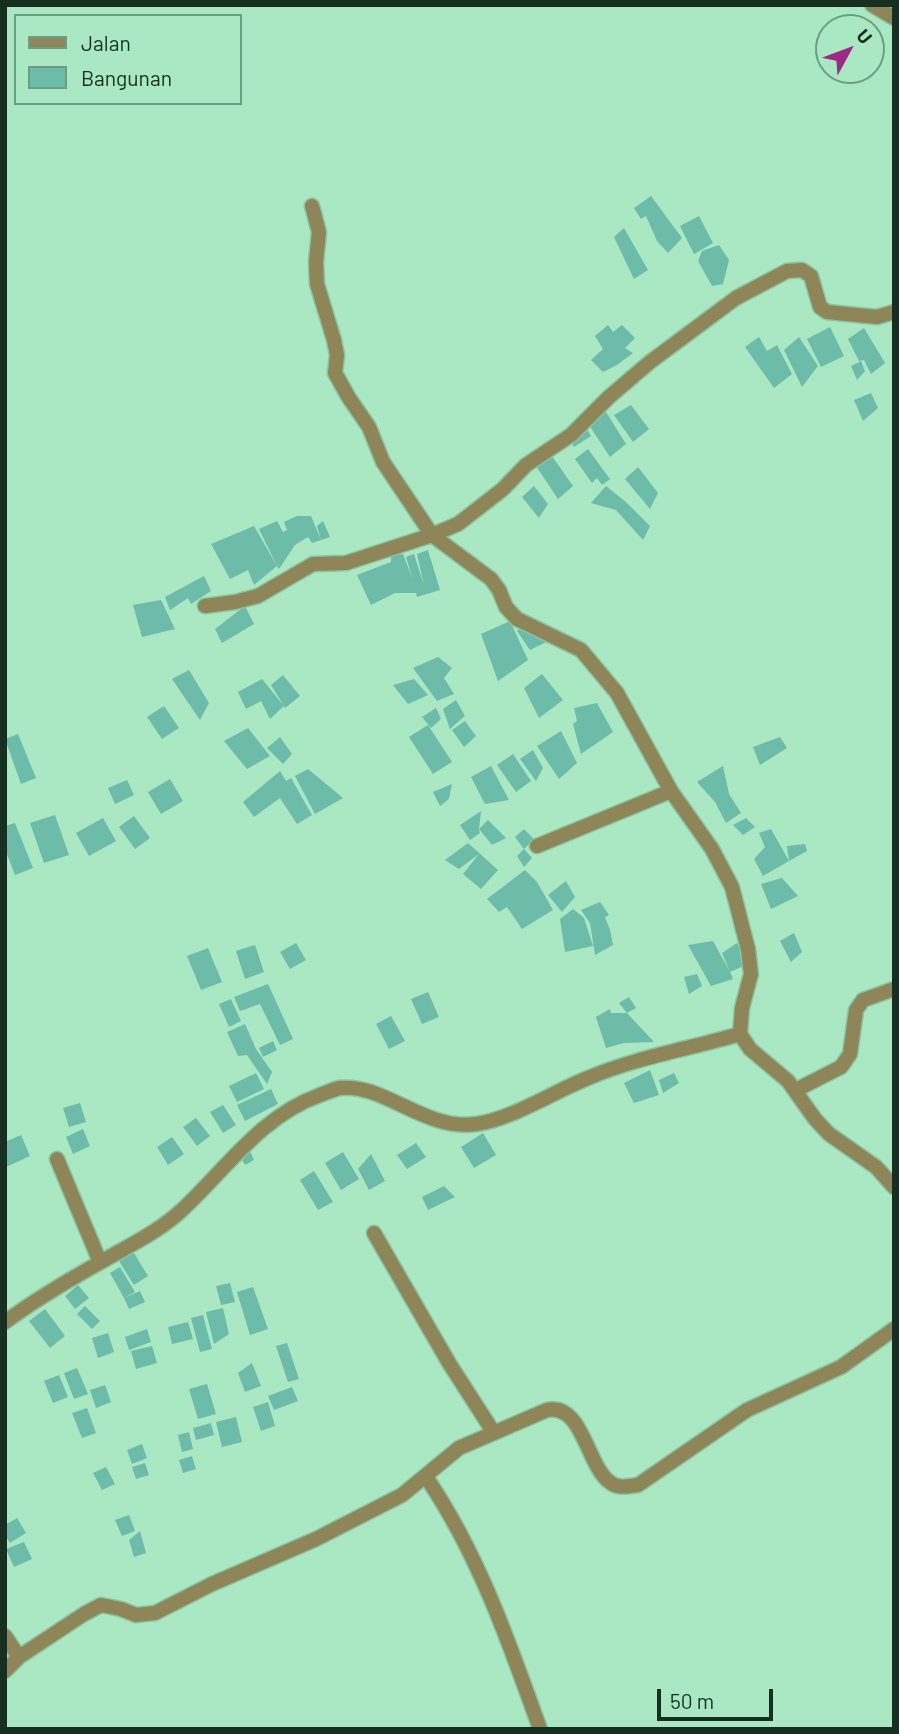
<!DOCTYPE html>
<style>
body{margin:0}
#map{position:relative;width:899px;height:1734px;overflow:hidden;background:#a9e8c2;font-family:Barlow,sans-serif}
canvas{display:block}
.frame{position:absolute;inset:0;border:7px solid #162f21;pointer-events:none}
.legend{position:absolute;left:14px;top:14px;width:228px;height:91px;box-sizing:border-box;background:#a9e8c2;border:2px solid #6e9e82;margin:0;padding:9px 12px;list-style:none;font-size:21px;color:#162f21}
.legend li{display:flex;align-items:center;gap:14px;height:35px}
.legend b{width:35px;border:2px solid #6e9e82}
.north{position:absolute;left:815px;top:14px;width:70px;height:70px;box-sizing:border-box;background:#a9e8c2;border:2px solid #6e9e82;border-radius:50%;rotate:49deg;font-size:19px;font-weight:700;line-height:28px;text-align:center;color:#162f21}
.north::after{content:'';display:block;margin:auto;width:24px;height:32px;background:#9d2a85;clip-path:polygon(50% 0,100% 100%,50% 72%,0 100%)}
.scale{position:absolute;left:657px;top:1689px;width:116px;height:32px;box-sizing:border-box;border:4px solid #162f21;border-top:0;padding-left:9px;font-size:21px;line-height:24px;white-space:nowrap;color:#162f21;-webkit-text-stroke:5px #a9e8c2;paint-order:stroke}
</style>
<div id="map">
<canvas width="899" height="1734"></canvas>
<div class="frame"></div>
<ul class="legend">
<li><b style="height:9px;background:#8e8558"></b>Jalan</li>
<li><b style="height:19px;background:#6dbba9"></b>Bangunan</li>
</ul>
<div class="north">U</div>
<div class="scale">50 m</div>
</div>
<script>
const c = document.querySelector('canvas').getContext('2d');
c.lineJoin = 'round';
function paint(path, color) {
  c.fillStyle = color;
  c.fill(path, 'evenodd');
}
function trace(path, color, width, dash) {
  c.strokeStyle = color;
  c.lineWidth = width;
  c.lineCap = dash ? 'butt' : 'round';
  c.setLineDash(dash || []);
  c.stroke(path);
}
paint(new Path2D(`
 M651 196 682 238 668 253 657 241 646 216 641 219 634 208Z
 M699 216 713 243 694 254 680 226Z
 M624 228 648 270 634 279 614 237Z
 M719 245 729 260 723 284 712 286 698 261 702 251Z
 M608 325 613 332 622 325 635 338 625 348 633 353 617 365 603 372 591 360 603 349 595 336Z
 M830 327 844 356 821 367 807 339Z
 M864 328 885 363 871 374 864 360 859 361 848 339Z
 M759 337 767 351 777 345 792 374 774 388 745 347Z
 M799 337 818 366 802 387 784 350Z
 M861 361 865 371 857 380 851 366Z
 M871 393 878 408 863 421 854 400Z
 M631 405 649 429 633 442 614 415Z
 M606 412 626 444 610 457 589 425Z
 M584 424 591 436 574 447 568 437Z
 M547 449 573 486 558 499 536 466Z
 M588 449 610 479 602 485 597 478 592 483 575 459Z
 M638 467 658 493 650 509 625 479Z
 M534 486 548 504 539 518 522 497Z
 M606 486 626 502 650 526 643 540 616 510 591 503Z
 M297 516H311L321 540 317 526 323 521 330 537 312 543 308 537 295 545 279 569 277 566 254 585 248 570 230 579 211 544 254 526 277 566 259 529 277 521 283 532 287 530 284 522Z
 M428 550 440 590 417 597 416 593H395L371 605 357 575 391 562V555L403 554 413 580 406 557 414 554 424 585 417 554Z
 M204 576 211 591 191 604 188 598 170 610 165 597Z
 M161 600 175 629 142 637 133 605Z
 M245 606 254 624 222 643 215 629Z
 M510 621 528 660 498 681 481 634Z
 M526 625 539 635 546 642 530 650 517 631Z
 M438 657 452 668 444 678 454 694 437 701 413 668Z
 M189 670 209 703 200 720 172 679Z
 M542 674 563 700 539 718 524 688Z
 M283 675 300 696 285 708 271 685Z
 M262 679 284 706 270 719 261 701 246 709 238 692Z
 M414 679 428 695 408 704 393 685Z
 M456 700 465 716 450 729 443 709Z
 M597 703 613 732 581 754 573 724 577 721 574 708Z
 M164 706 179 728 162 739 147 717Z
 M436 708 441 719 431 728 422 717Z
 M465 721 476 736 464 747 452 730Z
 M428 725 452 762 433 774 409 737Z
 M248 728 270 756 247 769 224 741Z
 M561 731 577 763 559 779 537 746Z
 M18 734 36 778 21 784 5 739Z
 M280 737 292 754 283 764 267 748Z
 M780 737 787 748 760 765 753 747Z
 M533 750 543 768 536 781 520 759Z
 M513 754 531 781 516 792 497 765Z
 M491 766 509 800 485 804 471 777Z
 M723 766 729 794 741 813 726 823 715 802 697 782Z
 M308 769 343 798 315 814 295 776Z
 M280 771 286 781 291 778 312 815 297 824 280 798 254 817 243 802Z
 M170 779 183 801 161 814 148 792Z
 M127 780 134 795 115 804 108 788Z
 M452 784 449 799 440 806 433 792Z
 M481 811 479 829 488 820 506 838 492 845 479 829 480 833 470 840 460 825Z
 M55 815 69 855 44 863 30 823Z
 M134 816 150 838 135 849 119 827Z
 M103 818 116 841 89 856 76 833Z
 M746 818 755 827 743 835 733 825Z
 M15 823 33 868 15 875 5 849V826Z
 M524 829 534 839 524 849 532 858 524 867 517 856 524 849 515 837Z
 M771 829 789 861 763 876 754 859 765 847 759 833Z
 M468 843 498 870 481 889 463 874 479 854 459 869 445 860Z
 M805 844 807 851 789 861 787 846Z
 M525 870 537 882 553 910 522 929 507 907 499 912 487 899Z
 M782 878 798 896 771 909 761 884Z
 M566 881 575 897 562 912 548 895Z
 M600 902 609 915 605 917 610 930 613 945 595 955 590 923 581 910Z
 M573 909 584 918 593 946 565 952 560 919Z
 M794 933 802 952 791 962 780 941Z
 M713 941 730 972 722 953 737 943 748 964 730 972 733 979 711 986 688 945Z
 M296 943 306 960 290 969 280 952Z
 M255 945 264 972 245 979 236 951Z
 M208 948 222 982 201 990 187 956Z
 M697 974 702 986 689 994 684 977Z
 M268 984 293 1039 280 1045 260 1004 240 1011 234 997Z
 M428 992 439 1017 422 1024 411 999Z
 M629 997 636 1008 627 1013 619 1003Z
 M231 999 241 1021 229 1027 219 1004Z
 M610 1009 611 1013H627L654 1042 624 1043 606 1048 596 1017Z
 M391 1016 405 1041 389 1049 376 1024Z
 M245 1024 256 1049 272 1072 267 1084 247 1055 238 1056 227 1032Z
 M273 1041 277 1050 263 1057 259 1048Z
 M650 1070 659 1095 634 1103 624 1083Z
 M256 1073 264 1089 237 1102 229 1086Z
 M674 1073 679 1083 663 1093 659 1080Z
 M271 1089 278 1104 245 1121 237 1105Z
 M80 1103 86 1122 69 1127 63 1108Z
 M223 1105 236 1125 223 1133 210 1112Z
 M196 1118 210 1136 197 1146 183 1127Z
 M83 1129 90 1146 73 1154 66 1137Z
 M483 1133 496 1155 474 1168 461 1147Z
 M21 1135 30 1156 6 1167 5 1142Z
 M172 1137 184 1154 168 1165 157 1147Z
 M416 1143 426 1157 407 1169 397 1155Z
 M249 1149 254 1160 245 1165 240 1156Z
 M343 1152 359 1179 341 1190 325 1163Z
 M371 1154 385 1181 369 1190 358 1169Z
 M314 1171 333 1202 318 1210 300 1180Z
 M444 1186 455 1197 428 1210 422 1197Z
 M134 1253 148 1276 134 1285 119 1261Z
 M120 1267 135 1292 124 1298 110 1273Z
 M230 1283 235 1302 221 1305 216 1286Z
 M78 1285 89 1298 75 1309 65 1296Z
 M253 1287 268 1329 250 1335 237 1292Z
 M140 1291 145 1302 129 1309 124 1298Z
 M85 1306 100 1321 92 1329 77 1314Z
 M223 1308 229 1334 214 1344 206 1312Z
 M45 1309 65 1336 50 1348 29 1321Z
 M203 1315 212 1349 200 1352 191 1318Z
 M188 1322 193 1339 172 1344 168 1327Z
 M147 1329 151 1342 129 1350 125 1337Z
 M108 1333 114 1352 98 1358 92 1338Z
 M287 1343 299 1379 288 1382 276 1346Z
 M152 1346 157 1363 136 1369 131 1351Z
 M252 1363 261 1386 245 1392 238 1373Z
 M77 1368 88 1394 74 1399 64 1373Z
 M59 1375 68 1397 53 1403 44 1381Z
 M207 1384 216 1414 198 1419 189 1389Z
 M105 1385 111 1402 96 1408 90 1390Z
 M292 1387 298 1401 274 1410 268 1396Z
 M268 1402 275 1426 261 1431 253 1407Z
 M87 1408 96 1433 82 1438 72 1413Z
 M236 1417 242 1442 222 1447 216 1422Z
 M211 1423 214 1435 196 1440 193 1428Z
 M189 1432 193 1449 182 1452 178 1435Z
 M142 1444 147 1458 132 1464 127 1450Z
 M192 1456 196 1469 183 1473 179 1460Z
 M145 1463 149 1475 136 1479 132 1467Z
 M106 1467 115 1484 102 1490 93 1473Z
 M129 1515 135 1531 122 1536 115 1520Z
 M17 1518 26 1533 10 1543 5 1535V1525Z
 M140 1531 146 1553 134 1557 129 1540Z
 M24 1542 32 1559 14 1567 6 1549Z`), '#6dbba9');
const minor = new Path2D(`
 M872 5 894 18
 M312 206 319 232 316 262 317 284 334 340 337 355 335 373 349 398 369 427 383 462 432 535 491 579 499 590 506 607 517 619 581 650 617 693 671 791 712 849 732 887 748 949 751 974 742 1008 740 1034 750 1049 788 1081 815 1119 829 1134 876 1167 894 1187
 M205 606 235 602 258 596 313 564 346 563 432 535 458 524 503 489 526 465 571 435 609 397 650 362 736 298 787 271 802 270 811 276 820 307 827 312 877 317 894 312
 M537 846 671 791
 M796 1090 841 1067 850 1054 856 1010 863 1000 894 989
 M57 1159 100 1262
 M374 1233 449 1363 494 1433
 M5 1322C35 1300 67 1281 99 1263 128 1246 159 1232 183 1209 227 1168 261 1116 320 1095 326 1093 334 1089 340 1088 384 1083 424 1131 476 1124 510 1120 555 1091 588 1078 637 1057 689 1049 740 1034
 M426 1477C478 1553 509 1642 540 1729
 M5 1636 19 1657
 M5 1671 19 1657 84 1614 101 1605 121 1609 136 1615 155 1613 212 1584 316 1539 402 1495 459 1448 547 1410C583 1402 587 1468 611 1483 619 1489 628 1486 638 1485L747 1410 841 1367 894 1329`);
trace(minor, '#8cc3a2', 17);
trace(minor, '#8e8558', 14);
</script>
